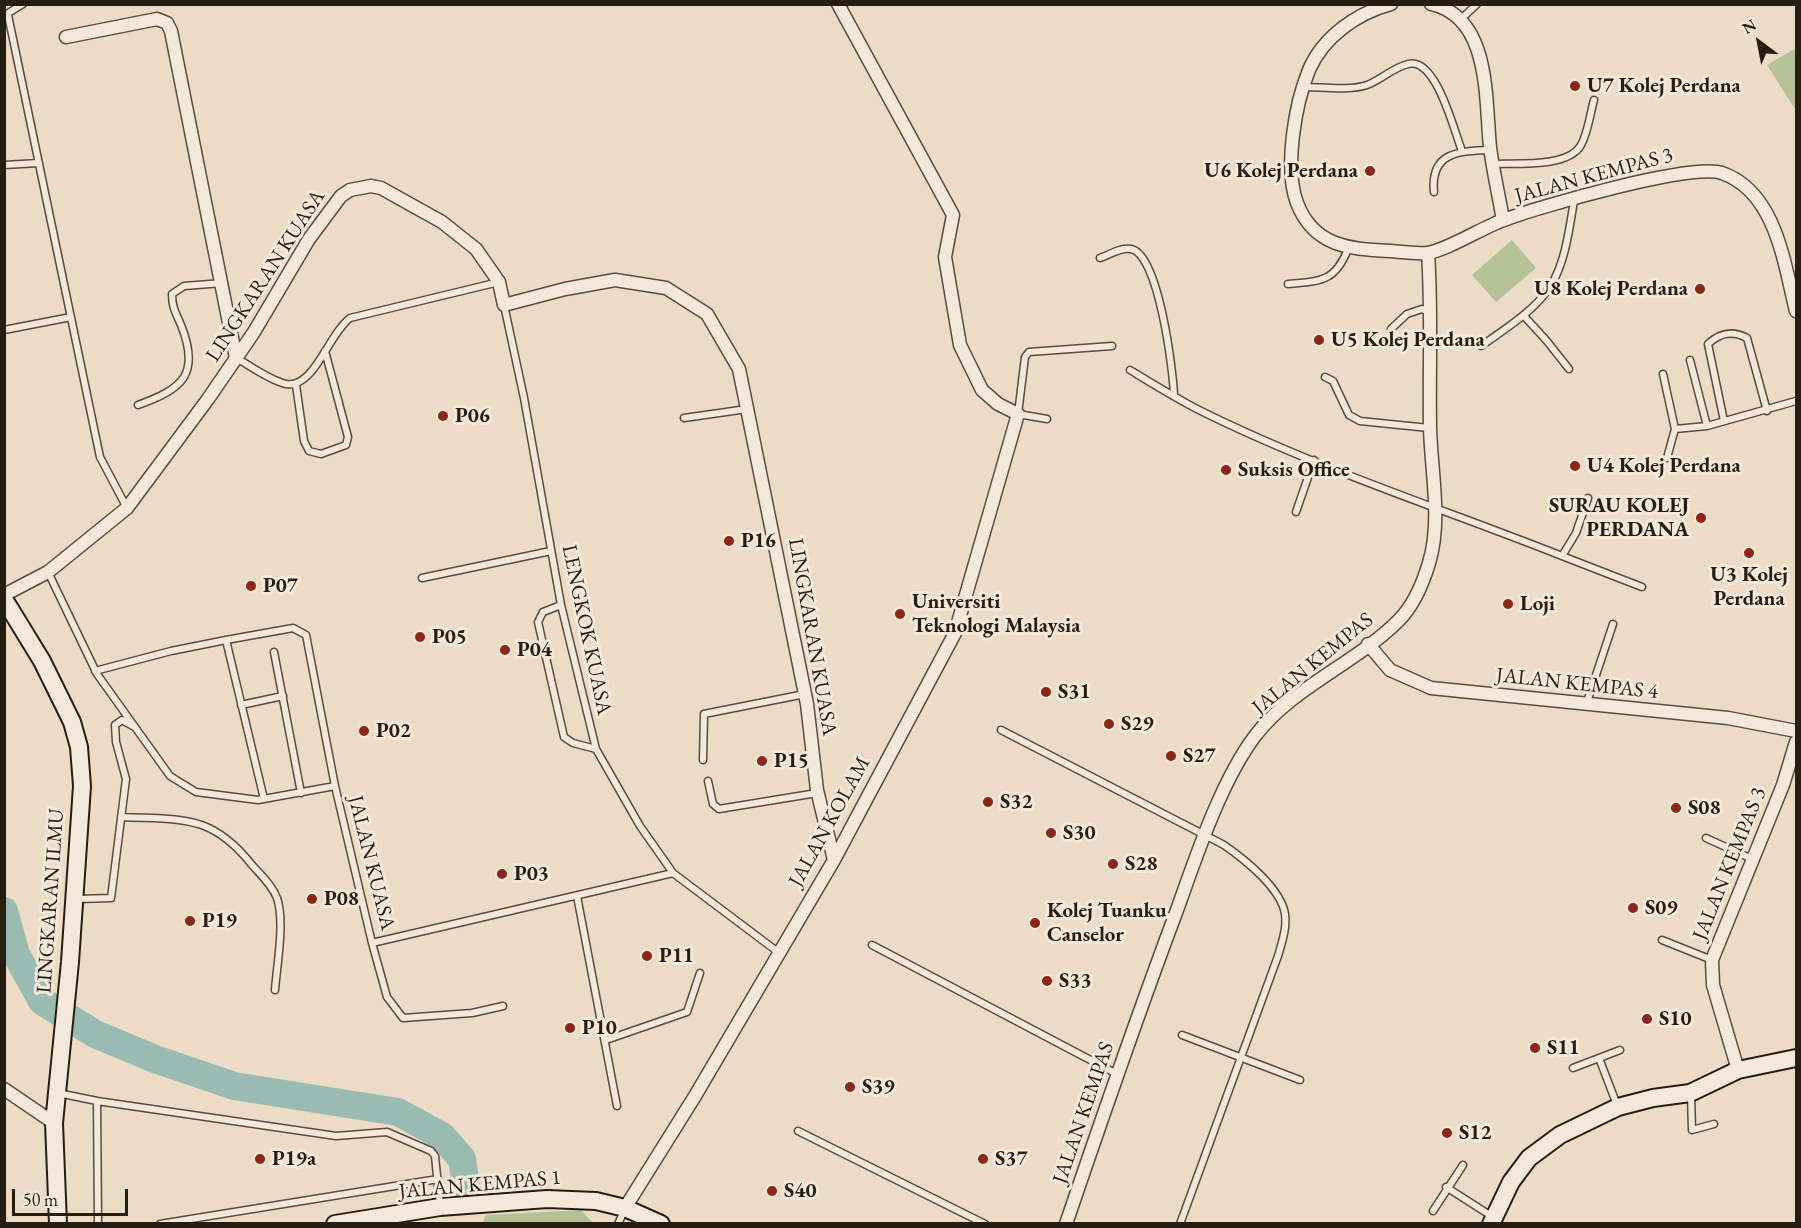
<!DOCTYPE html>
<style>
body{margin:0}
#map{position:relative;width:1801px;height:1228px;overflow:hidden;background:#ecdbc5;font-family:"EB Garamond",serif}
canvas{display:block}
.frame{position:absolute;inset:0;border:6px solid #271e12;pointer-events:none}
.north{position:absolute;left:1729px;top:12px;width:60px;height:60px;-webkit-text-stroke:4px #f3e8d9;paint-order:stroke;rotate:328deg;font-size:16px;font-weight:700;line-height:24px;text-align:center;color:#271e12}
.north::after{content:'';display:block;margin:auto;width:21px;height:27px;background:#271e12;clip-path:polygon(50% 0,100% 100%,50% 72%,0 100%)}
.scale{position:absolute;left:12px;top:1189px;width:116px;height:27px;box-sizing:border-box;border:3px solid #271e12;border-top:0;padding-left:8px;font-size:18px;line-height:21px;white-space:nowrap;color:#271e12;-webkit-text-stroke:4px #f3e8d9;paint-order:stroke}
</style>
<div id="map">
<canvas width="1801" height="1228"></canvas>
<div class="frame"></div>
<div class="north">N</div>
<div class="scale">50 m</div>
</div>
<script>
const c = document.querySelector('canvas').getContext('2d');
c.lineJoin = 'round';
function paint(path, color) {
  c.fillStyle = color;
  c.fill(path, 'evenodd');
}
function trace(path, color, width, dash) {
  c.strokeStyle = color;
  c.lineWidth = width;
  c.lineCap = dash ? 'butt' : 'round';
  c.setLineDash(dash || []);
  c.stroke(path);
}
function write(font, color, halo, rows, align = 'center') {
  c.font = font + ' "EB Garamond",serif';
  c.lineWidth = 6;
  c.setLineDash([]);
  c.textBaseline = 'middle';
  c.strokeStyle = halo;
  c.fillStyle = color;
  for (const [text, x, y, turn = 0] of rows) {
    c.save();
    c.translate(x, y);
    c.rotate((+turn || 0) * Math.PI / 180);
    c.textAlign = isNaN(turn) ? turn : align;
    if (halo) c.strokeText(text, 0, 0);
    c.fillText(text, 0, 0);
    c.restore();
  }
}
paint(new Path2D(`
 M1794 49 1796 53 1795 109 1767 65Z
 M1512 240 1536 268 1496 302 1472 275Z
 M581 1210 593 1223H482L486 1215Z`), '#b5c196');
trace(new Path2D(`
 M4 911 16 954 42 1001 95 1034 155 1059 234 1086 398 1112 442 1136 462 1159 466 1186`), '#99bbb1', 28);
const lane = new Path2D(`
 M5 15 23 4
 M8 15 100 457 127 508
 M1460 20 1477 4
 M1303 87C1322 87 1349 91 1367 85 1381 80 1392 68 1408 64 1436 56 1454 131 1462 151
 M1493 164C1517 163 1568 168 1581 145 1588 133 1590 114 1594 100
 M4 165 39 163
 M1434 192C1430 152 1459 151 1490 150
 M1100 258C1109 255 1121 247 1131 249 1159 254 1173 371 1174 395
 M1288 284C1321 281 1335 282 1348 249
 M504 305 524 398 561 605 596 749 640 826 673 873 778 952
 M1524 316 1546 340 1569 369
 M1391 329 1407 314 1422 309 1431 313
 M4 330 71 317
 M1481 346C1554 296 1561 287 1574 200
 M236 358C251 366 269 380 286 384 314 389 328 335 350 318L499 282
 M1690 360 1707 426
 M1130 370C1153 384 1177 399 1201 411 1316 468 1443 509 1562 556L1576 533 1588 498
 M1663 374 1675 429 1667 458
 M1325 377 1333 381 1349 415 1360 421 1429 428
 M296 385 304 441 309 451 321 454 346 445 348 437 325 351
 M138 405C182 389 201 375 181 325 176 313 172 308 172 294L184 286 223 283
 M684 418 747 409
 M1047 419 1018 414 1025 357 1029 352 1112 346
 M1724 421 1708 344C1720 333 1732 330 1747 338L1767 411
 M1675 429 1707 426 1796 401
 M1296 512 1314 460
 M1562 556 1642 587
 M48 572 97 674 170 776 196 792 258 800 335 786 372 943 673 873
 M422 578 551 551
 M561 605 543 612 538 622 564 737 573 743 596 749
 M226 640 293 628 306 635 335 786
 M274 652 301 793
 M95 671 171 651 226 640 264 799
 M241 705 283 696
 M1586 705 1613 624
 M1001 730 1224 845C1244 859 1281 888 1285 914 1287 928 1282 942 1278 956L1180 1224
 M703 760 704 714 805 694
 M708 781 713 804 719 809 817 793
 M121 817C181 820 211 813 252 865 261 875 272 885 277 898 285 922 277 964 275 990
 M1706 838 1752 859
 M577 896 617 1106
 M77 899 111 898 126 779 116 742 115 725 122 720 133 726
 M1662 940 1712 960
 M372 943 387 997 403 1018 472 1013 503 1006
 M872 945 1117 1074
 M1182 1035 1300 1080
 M606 1040 687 1012 700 973
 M1599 1058 1617 1105
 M1573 1068 1620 1050
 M58 1093 97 1101 336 1136 387 1132 431 1151 435 1156 440 1205
 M1691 1094 1692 1130 1714 1124
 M97 1101 98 1224
 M798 1131 985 1224
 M1446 1187 1493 1217
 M1433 1211 1463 1165
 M160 1224 438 1179
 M618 1224 624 1211`);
const street = new Path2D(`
 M1391 4C1357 13 1323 37 1309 70 1295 104 1284 168 1297 203 1314 247 1350 249 1390 251 1402 252 1415 254 1427 253 1445 251 1482 228 1501 221 1537 207 1690 163 1722 173 1776 192 1784 263 1796 311
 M1431 4C1491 17 1485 99 1490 147 1493 171 1499 196 1503 220
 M66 37 157 19 167 23 171 31 236 358
 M4 595 48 572 127 508 208 399 254 332 309 239 341 196 350 190 371 186 381 188 442 222 476 249 499 282 504 305 565 289 615 280 666 288 707 314 739 369 807 704 817 790 834 860
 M1368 644 1390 670 1431 688 1728 718 1796 731
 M1738 1070 1713 985 1712 960 1783 785 1796 742
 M4 1089 54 1123
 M625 1208 695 1096 834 860 955 633 1018 414 998 404 982 390 960 345 945 257 953 215 838 4
 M1066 1224C1102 1118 1138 1014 1177 910 1196 857 1221 781 1255 736 1291 688 1358 662 1399 620 1414 605 1423 583 1429 563 1442 521 1431 471 1430 427 1429 369 1432 311 1428 253`);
const secondary = new Path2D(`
 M4 599 42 661 72 722 79 747 82 786 70 962 54 1123 58 1224
 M335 1224 440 1207 547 1199 596 1201 625 1208 661 1224
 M1491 1224 1511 1182 1529 1158 1560 1135 1618 1107 1653 1098 1690 1093 1738 1070 1796 1058`);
trace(lane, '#584d3f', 9);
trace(street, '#584d3f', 15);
trace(secondary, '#271e12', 20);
trace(lane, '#f3e8d9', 6);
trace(street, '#f3e8d9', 12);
trace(secondary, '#f3e8d9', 16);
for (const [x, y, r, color] of [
 [1575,86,6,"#8f2418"],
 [1370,171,6,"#8f2418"],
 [1700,289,6,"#8f2418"],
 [1319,340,6,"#8f2418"],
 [443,416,6,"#8f2418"],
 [1575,466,6,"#8f2418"],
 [1226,470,6,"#8f2418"],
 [1701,518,6,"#8f2418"],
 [729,541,6,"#8f2418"],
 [1749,553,6,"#8f2418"],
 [251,586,6,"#8f2418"],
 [1508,604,6,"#8f2418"],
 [900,614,6,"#8f2418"],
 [420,637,6,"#8f2418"],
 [505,650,6,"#8f2418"],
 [1046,692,6,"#8f2418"],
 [1109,724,6,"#8f2418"],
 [364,731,6,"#8f2418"],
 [1171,756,6,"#8f2418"],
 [762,761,6,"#8f2418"],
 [988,802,6,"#8f2418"],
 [1676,808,6,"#8f2418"],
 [1051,833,6,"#8f2418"],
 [1113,864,6,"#8f2418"],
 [502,874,6,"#8f2418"],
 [312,899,6,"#8f2418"],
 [1633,908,6,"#8f2418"],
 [190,921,6,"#8f2418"],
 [1035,923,6,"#8f2418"],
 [647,956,6,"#8f2418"],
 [1047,981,6,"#8f2418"],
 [1647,1019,6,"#8f2418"],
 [570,1028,6,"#8f2418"],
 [1535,1048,6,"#8f2418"],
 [850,1087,6,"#8f2418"],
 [1447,1133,6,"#8f2418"],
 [260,1159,6,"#8f2418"],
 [983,1159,6,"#8f2418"],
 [772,1191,6,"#8f2418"]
]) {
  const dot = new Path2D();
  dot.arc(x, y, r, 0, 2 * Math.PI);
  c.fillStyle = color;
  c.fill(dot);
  trace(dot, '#f3e8d9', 2);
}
write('bold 21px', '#271e12', '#f3e8d9', [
 ["U7 Kolej Perdana",1587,86],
 ["U6 Kolej Perdana",1358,171,"right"],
 ["U8 Kolej Perdana",1688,289,"right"],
 ["U5 Kolej Perdana",1331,340],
 ["P06",455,416],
 ["U4 Kolej Perdana",1587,466],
 ["Suksis Office",1238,470],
 ["SURAU KOLEJ",1689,506,"right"],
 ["PERDANA",1689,530,"right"],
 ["P16",741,541],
 ["U3 Kolej",1749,575,"center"],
 ["Perdana",1749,599,"center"],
 ["P07",263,586],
 ["Universiti",912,602],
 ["Teknologi Malaysia",912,626],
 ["Loji",1520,604],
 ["P05",432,637],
 ["P04",517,650],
 ["S31",1058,692],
 ["S29",1121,724],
 ["P02",376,731],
 ["S27",1183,756],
 ["P15",774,761],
 ["S32",1000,802],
 ["S08",1688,808],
 ["S30",1063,833],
 ["S28",1125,864],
 ["P03",514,874],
 ["P08",324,899],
 ["S09",1645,908],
 ["Kolej Tuanku",1047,911],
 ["Canselor",1047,935],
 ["P19",202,921],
 ["P11",659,956],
 ["S33",1059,981],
 ["S10",1659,1019],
 ["P10",582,1028],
 ["S11",1547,1048],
 ["S39",862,1087],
 ["S12",1459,1133],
 ["P19a",272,1159],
 ["S37",995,1159],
 ["S40",784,1191]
], 'left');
write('21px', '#271e12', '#f3e8d9', [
 ["JALAN KEMPAS 3",1594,176,-15],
 ["LINGKARAN KUASA",266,276,-57],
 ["LENGKOK KUASA",586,630,78],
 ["LINGKARAN KUASA",812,637,80],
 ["JALAN KEMPAS",1313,664,-39],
 ["JALAN KEMPAS 4",1577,684,6],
 ["JALAN KOLAM",830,822,-61],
 ["JALAN KUASA",371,863,76],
 ["JALAN KEMPAS 3",1730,864,-68],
 ["LINGKARAN ILMU",51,901,-86],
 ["JALAN KEMPAS",1084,1113,-71],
 ["JALAN KEMPAS 1",480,1185,-5]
]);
</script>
